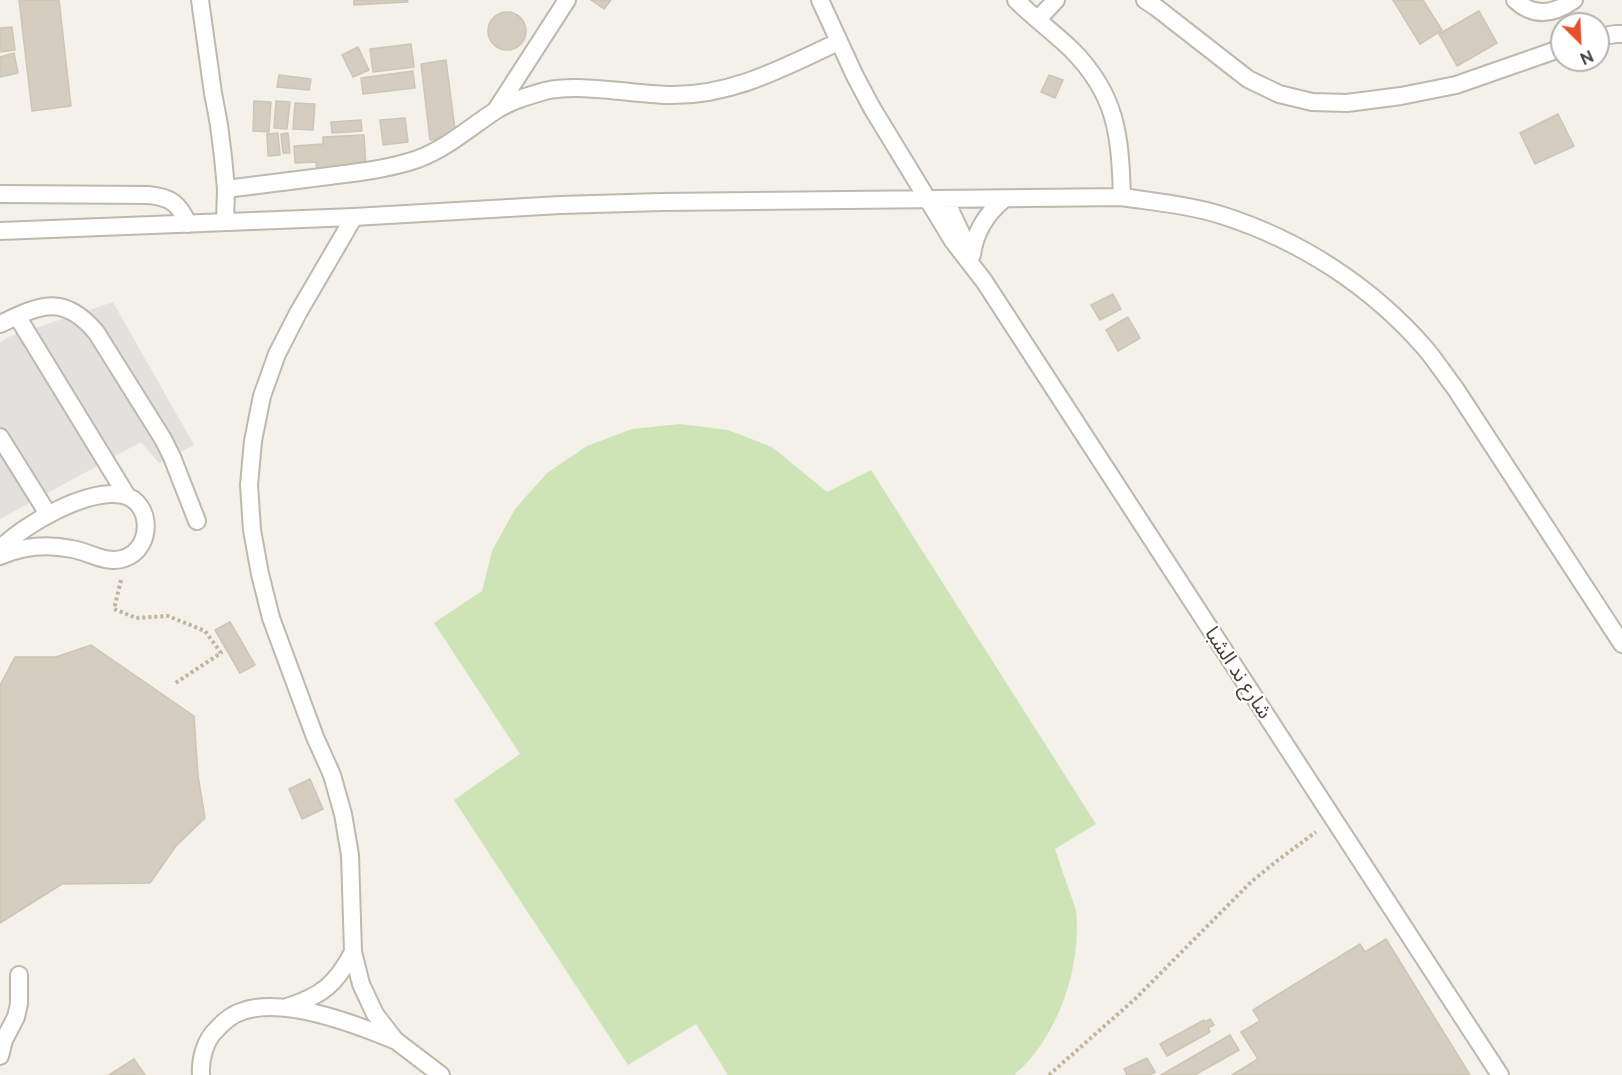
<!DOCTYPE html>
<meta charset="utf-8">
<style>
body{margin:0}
#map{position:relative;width:1622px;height:1075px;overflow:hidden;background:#f3f1ea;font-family:Raleway,sans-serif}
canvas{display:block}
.north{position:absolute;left:1550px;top:12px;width:60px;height:60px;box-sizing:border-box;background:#fff;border:2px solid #b5b3af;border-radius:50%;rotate:156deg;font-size:16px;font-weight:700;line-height:24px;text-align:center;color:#464138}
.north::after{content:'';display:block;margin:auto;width:21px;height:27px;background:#e7502d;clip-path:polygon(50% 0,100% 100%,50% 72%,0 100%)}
</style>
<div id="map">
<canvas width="1622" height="1075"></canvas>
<div class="north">N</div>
</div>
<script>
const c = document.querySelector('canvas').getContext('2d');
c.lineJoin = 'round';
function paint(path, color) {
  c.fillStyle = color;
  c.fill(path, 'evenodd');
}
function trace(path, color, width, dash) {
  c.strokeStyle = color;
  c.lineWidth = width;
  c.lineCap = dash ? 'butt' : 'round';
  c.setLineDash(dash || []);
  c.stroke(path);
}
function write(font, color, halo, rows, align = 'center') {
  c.font = font + ' Raleway,"Noto Sans Arabic",sans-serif';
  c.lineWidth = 4.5;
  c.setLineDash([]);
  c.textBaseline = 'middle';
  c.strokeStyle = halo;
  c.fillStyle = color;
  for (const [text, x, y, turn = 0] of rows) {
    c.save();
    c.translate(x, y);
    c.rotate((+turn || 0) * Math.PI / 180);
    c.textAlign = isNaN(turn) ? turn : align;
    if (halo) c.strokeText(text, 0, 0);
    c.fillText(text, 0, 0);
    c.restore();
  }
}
paint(new Path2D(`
 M680 424 728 430 772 447 827 492 871 470 1096 824 1055 849C1060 864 1065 879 1070 893 1072 899 1075 905 1076 911 1082 967 1058 1038 1014 1075H728L696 1024 628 1065 454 800 520 754 434 623 482 591 492 551 515 509 547 473 587 446 632 429Z`), '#cee4b6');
paint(new Path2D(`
 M113 302 194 445 159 463 141 442 0 519V343L8 337Z`), '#e2e1de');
const building = new Path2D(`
 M19 0H59L71 106 32 111Z
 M354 0H407L408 2 354 5Z
 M591 0H611L604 9Z
 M1393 0H1423L1442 30 1420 44Z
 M1479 11 1497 43 1457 66 1439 34Z
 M488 31a19 19 0 1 1 38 0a19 19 0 1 1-38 0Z
 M12 27 15 50 0 52V28Z
 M411 44 414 67 373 72 370 49Z
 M358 47 369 70 353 77 342 55Z
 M14 53 18 73 0 77V57Z
 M446 60 456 137 430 140 421 64Z
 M413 71 415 88 363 94 361 78Z
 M279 75 311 79 309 90 277 87Z
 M1049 75 1063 80 1055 98 1041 92Z
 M254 101 271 102 269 132 253 131Z
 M276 101 290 102 287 129 274 128Z
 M295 103 315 104 313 130 293 129Z
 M1558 114 1574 146 1535 164 1520 133Z
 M405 118 408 142 383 145 380 120Z
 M361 120 362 131 332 133 331 122Z
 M278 133 280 155 268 156 267 134Z
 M288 133 290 153H283L281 134Z
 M364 135 366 169 317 172 316 162 295 163 294 146 323 144V137Z
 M1113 294 1121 309 1100 320 1091 305Z
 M1128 317 1140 338 1118 351 1106 330Z
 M230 622 255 665 240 673 215 630Z
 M91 645 194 716 198 775 205 818 176 846 150 883 62 884 0 923V685L15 657H56Z
 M310 779 323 809 302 819 289 789Z
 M1386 939 1470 1075H1232L1258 1059 1241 1032 1260 1021 1253 1010 1360 944 1365 952Z
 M1210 1019 1214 1025 1208 1028 1210 1032 1167 1056 1160 1044 1204 1020 1205 1022Z
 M1230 1035 1239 1050 1195 1075H1161Z
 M1147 1058 1155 1072 1150 1075H1127L1124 1069Z
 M134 1059 145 1075H109Z`);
paint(building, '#d4cdc0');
trace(building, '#cec5b4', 1.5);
const service = new Path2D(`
 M200 0 213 93 219 125 223 157 226 189 225 222
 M820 0 855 76 872 108 953 241 984 281 1500 1075
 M1016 0C1033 17 1053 32 1071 49 1117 95 1120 135 1122 197
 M1145 0 1157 8 1248 79 1279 94 1312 102 1347 103 1401 96 1456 85 1562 48
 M1515 0C1534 18 1554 14 1574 0
 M1038 19 1056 0
 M1598 37 1616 34H1622
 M496 110 567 0
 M226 189C260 185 295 180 329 176 359 172 389 169 418 159 447 148 469 128 495 111 510 101 528 96 545 91 579 83 631 94 667 95 730 97 783 68 838 42
 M0 194 148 195C170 197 179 203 188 224
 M945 199 969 250
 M354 217 298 313 277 354 262 396 253 441 249 485 252 530 260 574 271 618 315 737 332 775 343 814 350 855 353 952 361 984 375 1014 395 1040 441 1075
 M0 231 354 217 560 205 662 202 1122 197C1155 202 1189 205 1221 215 1300 240 1371 286 1425 348 1436 361 1445 375 1455 388L1622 644
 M972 255C975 231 986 214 1004 199
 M17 316 127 496
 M0 324C40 305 63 293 96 332L163 439 172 457 197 521
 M0 437 48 514
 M0 549C24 524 88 488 123 495 153 502 153 548 125 558 107 565 90 552 72 549 48 544 23 546 0 556
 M287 1007C322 996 336 984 353 952
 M0 1056 4 1040 16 1017 19 1004V975
 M201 1075C200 1059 205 1040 217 1029 224 1021 233 1014 243 1011 285 997 355 1024 394 1040`);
trace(service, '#beb9ad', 20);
trace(new Path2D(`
 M121 580 114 609 136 618 168 616 205 631 221 653 174 684
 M1049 1075 1135 999 1251 882 1278 860 1316 832`), '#bfb59f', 4, [3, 3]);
trace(service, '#fff', 16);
write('20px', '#464138', '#fff', [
 ["شارع ند الشبا",1238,673,57]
]);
</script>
